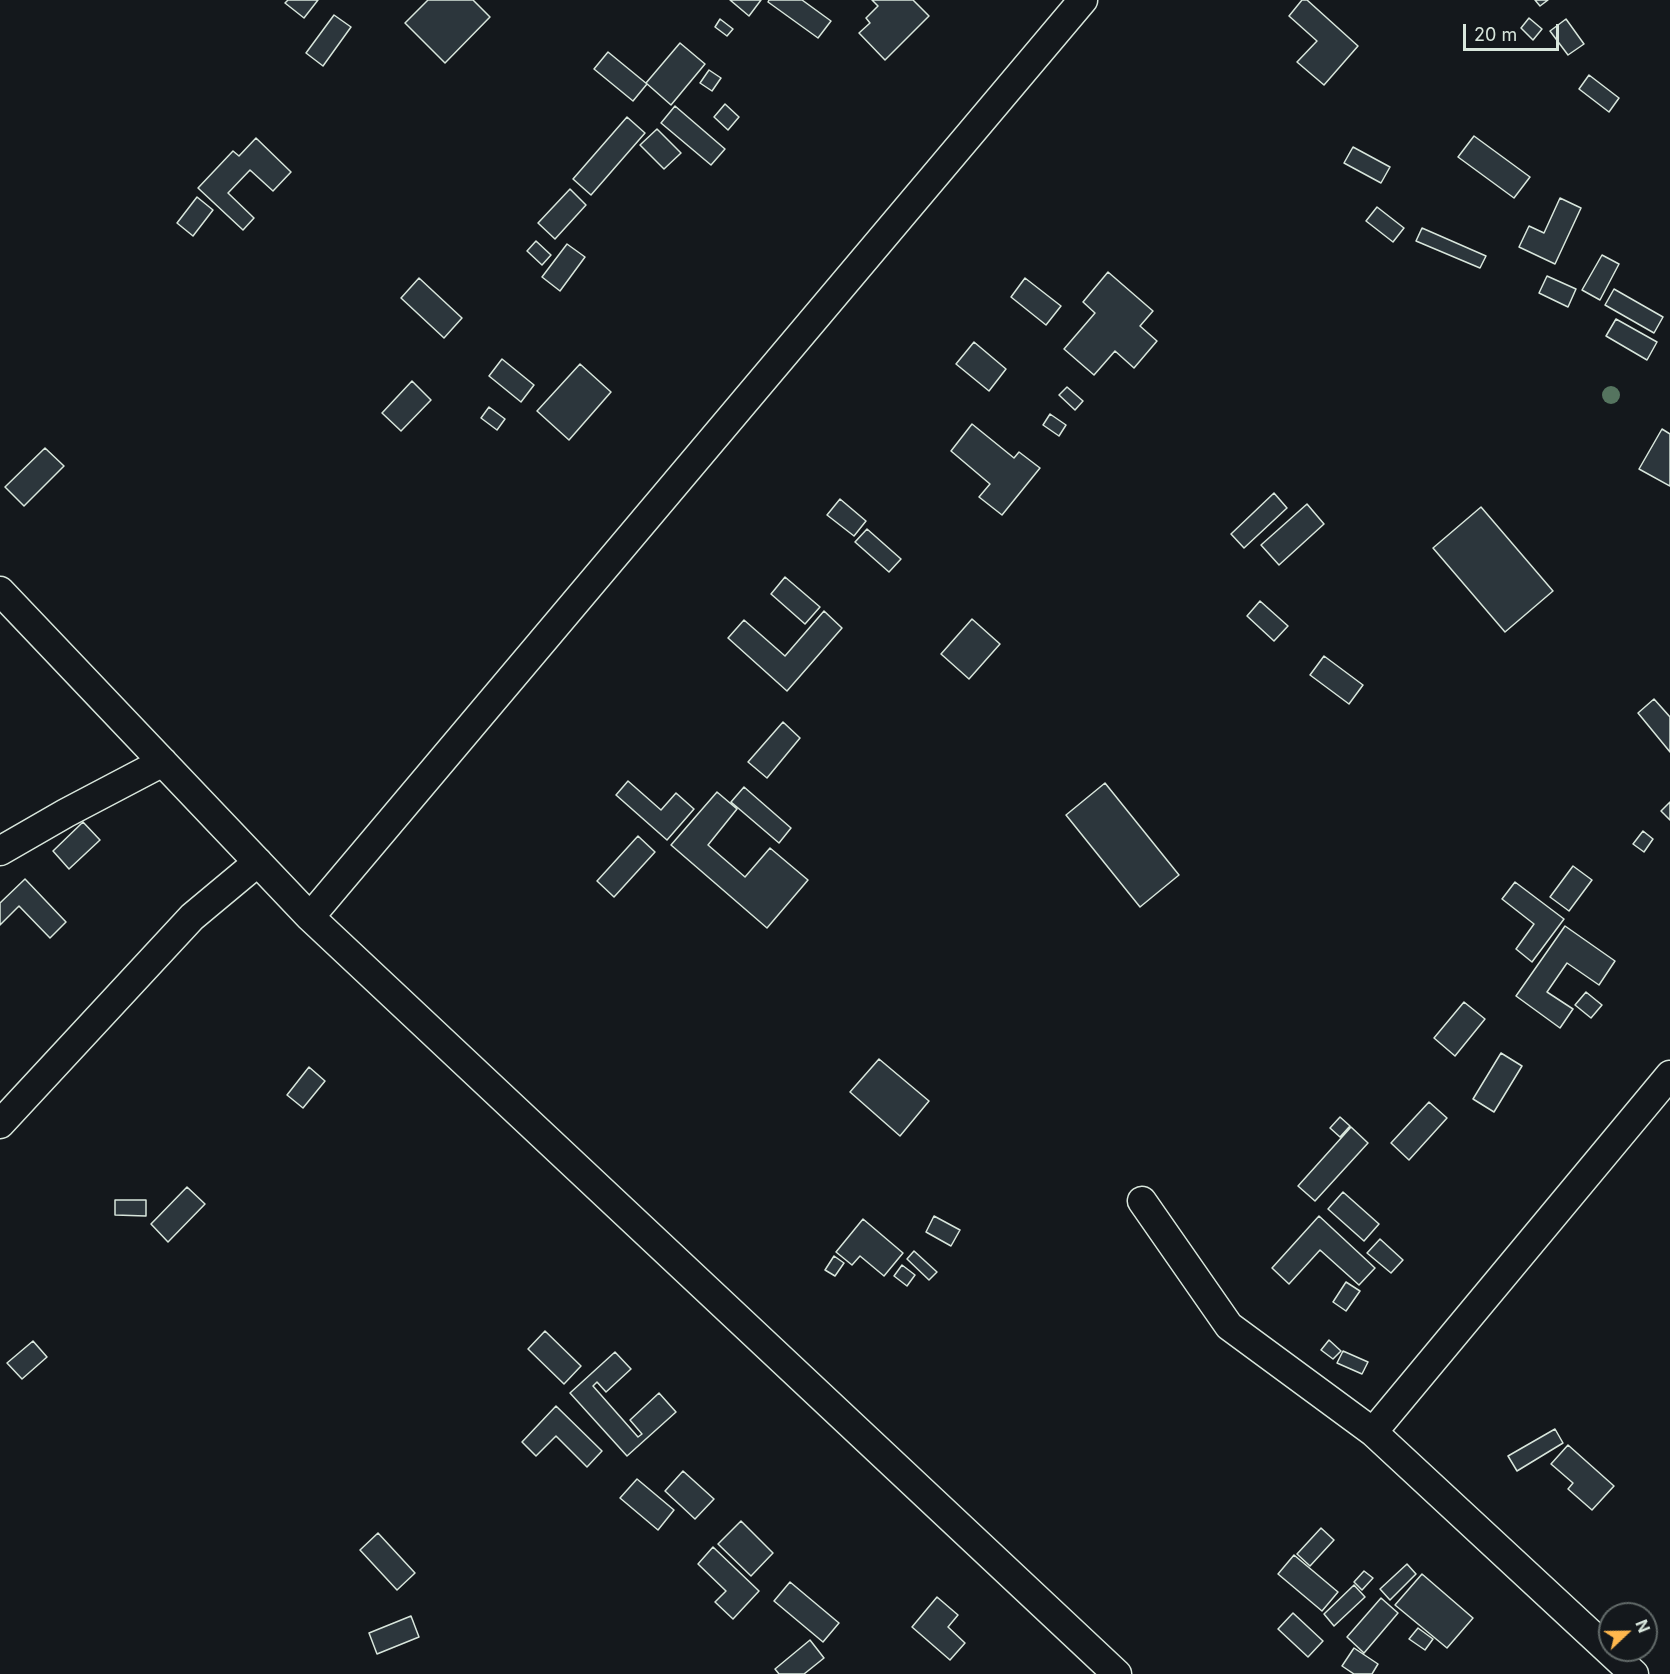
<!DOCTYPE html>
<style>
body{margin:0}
#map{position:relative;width:1670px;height:1674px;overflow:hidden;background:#14181c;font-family:Inter,sans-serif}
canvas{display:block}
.north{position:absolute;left:1598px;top:1602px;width:60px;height:60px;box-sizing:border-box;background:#14181c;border:2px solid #626a69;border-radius:50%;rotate:68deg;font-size:16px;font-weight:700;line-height:24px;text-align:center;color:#d8e6dc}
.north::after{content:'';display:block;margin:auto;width:21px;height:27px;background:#ffb74d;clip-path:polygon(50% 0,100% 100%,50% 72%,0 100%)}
.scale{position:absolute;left:1463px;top:24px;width:96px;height:27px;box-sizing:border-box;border:3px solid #d8e6dc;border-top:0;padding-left:8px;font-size:18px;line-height:21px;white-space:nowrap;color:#d8e6dc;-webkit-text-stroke:4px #14181c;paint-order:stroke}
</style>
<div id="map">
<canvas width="1670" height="1674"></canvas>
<div class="north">N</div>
<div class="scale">20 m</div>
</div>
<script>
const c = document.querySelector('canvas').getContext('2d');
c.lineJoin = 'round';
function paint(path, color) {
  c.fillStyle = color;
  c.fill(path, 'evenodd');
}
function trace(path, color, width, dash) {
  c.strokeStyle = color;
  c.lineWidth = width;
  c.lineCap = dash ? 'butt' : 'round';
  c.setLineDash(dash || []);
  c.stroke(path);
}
const building = new Path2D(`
 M288 0H318L304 18 285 3Z
 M428 0H473L490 17 445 63 405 23Z
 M730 0H761L749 16Z
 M769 0H802L831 21 818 38 768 2Z
 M872 0H913L929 16 885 60 859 33 870 23 866 18 878 6Z
 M1302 0H1307L1358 46 1324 85 1297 62 1317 41 1289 16Z
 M1535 0H1548L1540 6Z
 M334 15 351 27 323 66 306 53Z
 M1529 18 1542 29 1533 40 1521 28Z
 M720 19 733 29 727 36 715 27Z
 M1566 19 1584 44 1568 55 1550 31Z
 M680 43 705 64 671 105 646 83Z
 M608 52 647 84 633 101 594 69Z
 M709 70 721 78 712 91 700 83Z
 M1589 75 1619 98 1609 112 1579 89Z
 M725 104 739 117 728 130 714 117Z
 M675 106 725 149 711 165 661 123Z
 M627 117 645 133 591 195 573 179Z
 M657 129 681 153 664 169 640 145Z
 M1474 136 1530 177 1514 198 1458 157Z
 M256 138 291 172 273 191 250 170 228 193 254 218 243 230 198 188 233 151 239 156Z
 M1353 147 1390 167 1381 183 1344 163Z
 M570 189 586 205 555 239 538 223Z
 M197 197 213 210 193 236 177 223Z
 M1560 198 1581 208 1555 264 1519 247 1529 226 1544 233Z
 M1377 207 1404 228 1393 242 1366 221Z
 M1422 228 1486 256 1480 268 1416 241Z
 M536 241 551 255 542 265 527 251Z
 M567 244 585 257 560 291 542 277Z
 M1602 255 1619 264 1600 300 1582 290Z
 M1108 272 1153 311 1140 326 1157 341 1134 368 1115 351 1094 375 1064 349 1095 313 1083 302Z
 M1547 276 1576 289 1568 307 1539 293Z
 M419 278 462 318 444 338 401 298Z
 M1025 278 1061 306 1046 325 1011 297Z
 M1614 289 1663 317 1654 333 1605 305Z
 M1616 319 1657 342 1647 360 1606 336Z
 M974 342 1006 369 989 391 956 364Z
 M502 359 534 385 521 402 489 376Z
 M580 364 611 392 569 440 537 411Z
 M412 381 431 400 401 431 382 413Z
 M1067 387 1083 401 1075 410 1059 395Z
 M489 407 505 419 497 430 481 418Z
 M1050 414 1066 425 1059 436 1043 425Z
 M972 424 1014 458 1019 452 1040 468 1002 515 979 497 990 484 951 451Z
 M1662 429 1670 434V486L1639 469Z
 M45 448 64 466 24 506 5 487Z
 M1274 493 1287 508 1244 548 1231 534Z
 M840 499 866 521 854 536 827 515Z
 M1307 504 1324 524 1279 565 1261 545Z
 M1481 507 1553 591 1505 632 1433 548Z
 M867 529 901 559 889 572 855 542Z
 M785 577 820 607 805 624 771 594Z
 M1260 601 1288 626 1274 641 1247 616Z
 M824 611 842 628 787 691 728 638 744 620 785 656Z
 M972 619 1000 644 969 679 941 654Z
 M1324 656 1363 685 1349 704 1310 675Z
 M1654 699 1670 717V752L1638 713Z
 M783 722 800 738 767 778 748 762Z
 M628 781 661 810 676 793 694 809 667 840 616 795Z
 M1105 783 1179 875 1140 907 1066 815Z
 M744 787 791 828 779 843 731 802Z
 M717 792 737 809 708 845 745 877 770 848 808 880 767 928 671 845Z
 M1670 802V820L1661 811Z
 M83 822 100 840 69 869 53 851Z
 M1643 831 1653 839 1644 852 1633 844Z
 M638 836 655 852 614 897 597 881Z
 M1573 866 1592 880 1569 911 1550 897Z
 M25 879 66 922 50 938 19 906 0 925V903Z
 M1515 882 1564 919 1532 962 1516 949 1534 924 1502 899Z
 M1565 926 1615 961 1599 985 1567 963 1547 992 1573 1009 1560 1028 1516 996Z
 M1586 992 1602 1005 1591 1018 1575 1005Z
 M1464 1002 1485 1019 1455 1056 1434 1038Z
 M1501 1053 1522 1066 1494 1112 1473 1099Z
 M879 1059 929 1101 900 1136 850 1092Z
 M309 1067 325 1081 303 1108 287 1095Z
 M1429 1102 1447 1118 1409 1160 1391 1143Z
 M1340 1117 1350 1126 1340 1137 1330 1128Z
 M1351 1127 1368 1143 1315 1201 1298 1186Z
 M187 1187 205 1204 168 1242 151 1224Z
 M1343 1192 1379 1224 1364 1241 1328 1209Z
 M115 1200H146V1216L115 1215Z
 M934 1216 960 1230 951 1246 926 1232Z
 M1319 1216 1375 1268 1359 1285 1320 1250 1289 1284 1272 1268Z
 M863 1219 903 1253 884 1276 860 1256 852 1265 836 1252Z
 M1380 1239 1403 1260 1391 1273 1367 1253Z
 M914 1251 937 1272 929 1280 907 1259Z
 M834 1256 844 1263 835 1276 825 1270Z
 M902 1265 915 1275 907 1286 894 1276Z
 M1346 1282 1360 1291 1346 1311 1333 1302Z
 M545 1331 581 1366 564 1384 528 1349Z
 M1329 1340 1341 1351 1333 1359 1321 1350Z
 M33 1341 47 1357 22 1379 7 1363Z
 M1343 1351 1368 1362 1362 1374 1337 1363Z
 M615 1352 631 1369 606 1392 597 1382 593 1386 638 1437 642 1434 630 1420 659 1393 676 1412 627 1456 570 1393Z
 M556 1406 602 1451 587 1467 556 1436 536 1456 522 1442Z
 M1555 1429 1563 1443 1517 1471 1508 1456Z
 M1568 1445 1614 1486 1592 1510 1568 1489 1573 1483 1551 1464Z
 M683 1471 714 1499 695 1519 665 1491Z
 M637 1479 674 1510 658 1530 620 1498Z
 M741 1521 773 1553 751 1576 718 1544Z
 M1321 1528 1334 1540 1310 1566 1297 1554Z
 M378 1533 415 1573 397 1590 360 1550Z
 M713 1547 759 1591 733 1619 715 1602 726 1591 698 1564Z
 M1294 1555 1338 1592 1322 1611 1278 1574Z
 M1407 1564 1416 1574 1390 1600 1380 1589Z
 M1364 1571 1373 1578 1362 1590 1354 1582Z
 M1422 1574 1473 1618 1447 1648 1395 1605Z
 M790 1582 839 1623 823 1642 774 1601Z
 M1354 1585 1365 1597 1334 1626 1324 1614Z
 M937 1597 958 1615 948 1627 965 1643 950 1660 912 1627Z
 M1381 1598 1398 1613 1364 1653 1347 1637Z
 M1293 1613 1323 1641 1308 1657 1278 1629Z
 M411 1616 419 1637 377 1654 369 1633Z
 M1418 1628 1433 1639 1425 1650 1409 1639Z
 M810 1640 824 1658 804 1674H779L775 1669Z
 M1354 1648 1378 1664 1372 1674H1354L1342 1666Z`);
paint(building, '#2c363c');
trace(building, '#d8e6dc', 1.5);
const minor = new Path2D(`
 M0 591 310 917 1117 1674
 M0 851 66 813 163 762
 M310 917 1083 0
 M0 1124 192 917 258 862
 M1142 1201 1229 1326 1373 1432 1634 1674
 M1373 1432 1670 1075`);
trace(minor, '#d8e6dc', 31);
trace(minor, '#14181c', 28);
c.fillStyle = '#55745f';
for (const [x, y] of [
 [1611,395]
]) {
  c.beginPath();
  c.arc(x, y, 9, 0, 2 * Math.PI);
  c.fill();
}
</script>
